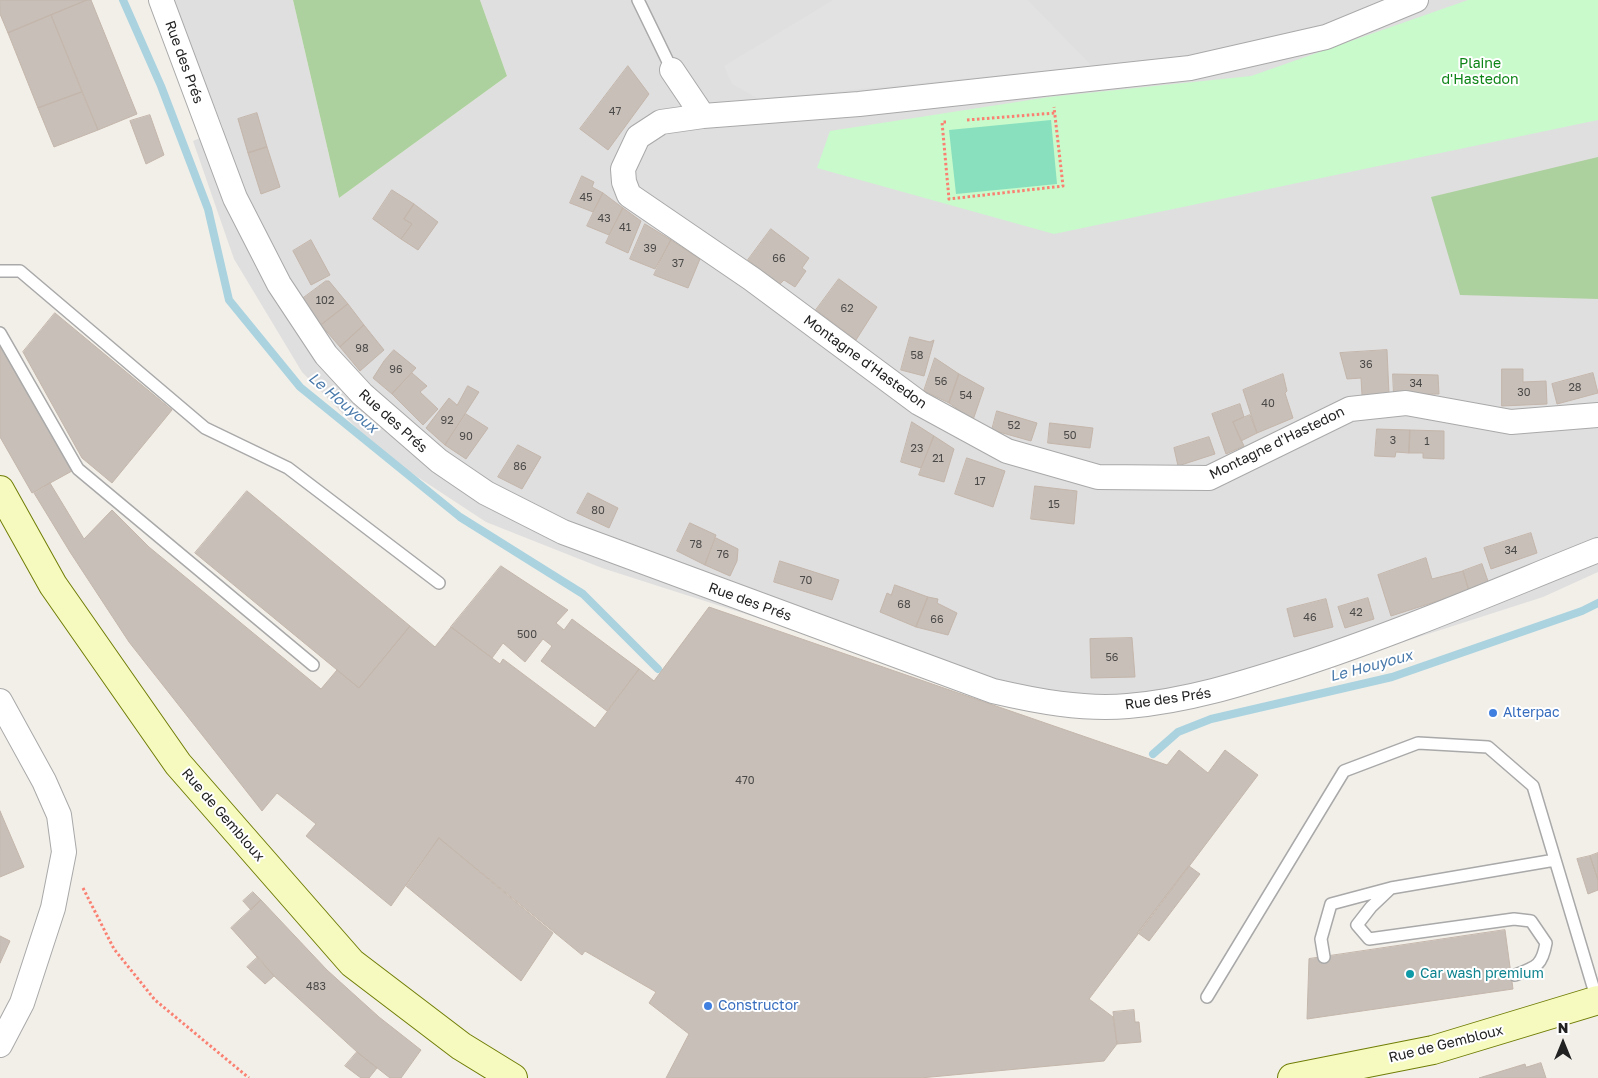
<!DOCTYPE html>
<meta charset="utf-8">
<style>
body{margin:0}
#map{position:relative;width:1598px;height:1078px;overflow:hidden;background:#f2efe9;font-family:"Golos Text",sans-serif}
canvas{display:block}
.north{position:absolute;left:1538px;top:1018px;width:50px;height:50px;-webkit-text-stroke:4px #fff;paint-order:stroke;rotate:0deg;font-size:14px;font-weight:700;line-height:20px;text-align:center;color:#222}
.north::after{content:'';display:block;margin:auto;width:18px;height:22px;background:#222;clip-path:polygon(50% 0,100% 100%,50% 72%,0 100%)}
</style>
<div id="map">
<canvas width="1598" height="1078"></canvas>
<div class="north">N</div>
</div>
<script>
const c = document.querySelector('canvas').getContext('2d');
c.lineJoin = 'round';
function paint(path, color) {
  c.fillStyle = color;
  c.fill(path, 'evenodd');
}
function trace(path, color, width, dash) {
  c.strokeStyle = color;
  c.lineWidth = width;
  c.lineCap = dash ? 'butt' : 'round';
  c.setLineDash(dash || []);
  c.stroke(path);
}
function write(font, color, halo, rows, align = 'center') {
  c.font = font + ' "Golos Text",sans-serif';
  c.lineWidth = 4;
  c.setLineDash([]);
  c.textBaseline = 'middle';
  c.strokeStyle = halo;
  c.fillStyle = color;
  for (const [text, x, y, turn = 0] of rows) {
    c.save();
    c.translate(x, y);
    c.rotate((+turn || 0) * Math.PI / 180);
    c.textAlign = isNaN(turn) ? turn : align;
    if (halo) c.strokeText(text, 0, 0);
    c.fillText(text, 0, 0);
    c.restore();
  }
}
paint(new Path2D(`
 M170 0H293L339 198 507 76 480 0H1598V572L1543 597 1341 662 1130 717 1029 705 602 568 486 522 381 453 302 372 234 259 193 141 223 128Z`), '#e0dfdf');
paint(new Path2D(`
 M293 0H480L507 76 339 198Z
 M1598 157V299L1460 295 1431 197Z`), '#add19e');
paint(new Path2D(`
 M1468 0H1598V120L1054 234 817 168 830 131 1049 97 1251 76Z`), '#c8facc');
paint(new Path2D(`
 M1051 120 1057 184 956 194 949 130Z`), '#88e0be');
paint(new Path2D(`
 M833 0H1028L1092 66 759 99 732 84 724 66Z`), '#e2e2e2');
trace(new Path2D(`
 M123 0 161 86 208 209 229 300 300 387 460 517 583 594 658 669
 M1153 754 1178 732 1211 719 1392 677 1582 611 1598 603`), '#aad3df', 8);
const building = new Path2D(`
 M0 0H87L8 33 0 14Z
 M87 0H91L137 114 98 130 51 15Z
 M51 15 82 92 38 108 8 33Z
 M628 66 649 94 608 150 580 129Z
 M82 92 98 130 54 147 38 108Z
 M257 113 267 147 248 153 238 119Z
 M150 115 164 155 146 164 130 121Z
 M267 147 280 187 261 194 248 153Z
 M582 176 594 182 592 187 603 193 593 212 570 203Z
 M392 190 414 204 404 219 412 224 401 239 373 219Z
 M603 193 623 208 609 235 587 226Z
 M414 204 438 222 418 250 401 239 412 224 404 219Z
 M623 208 641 221 628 253 606 243Z
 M645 224 671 240 655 269 630 259Z
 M771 229 809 258 802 268 806 271 795 287 784 280 780 284 748 260Z
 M311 240 330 275 311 285 293 251Z
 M671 240 700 259 688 288 654 275Z
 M839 279 877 307 856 340 816 310Z
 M326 281H329L348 304 321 325 302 299Z
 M348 304 364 325 340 347 321 325Z
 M55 313 172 410 112 483 82 458 23 352Z
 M364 325 384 350 360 371 340 347Z
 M910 337 930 342 934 340 924 376 901 370Z
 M0 344 72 471 32 493 0 437Z
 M394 350 416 368 392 394 373 378 384 361Z
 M1387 350 1389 394 1362 395 1361 378 1347 379 1340 353Z
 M935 358 959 374 949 403 924 391Z
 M1502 369H1523V382L1546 381 1547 404 1502 406Z
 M412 373 427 386 420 392 438 409 423 425 392 394Z
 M1593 373 1598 393 1557 404 1552 384Z
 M959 374 984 388 973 420 949 403Z
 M1283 374 1287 391 1285 393 1293 418 1257 433 1243 390Z
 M1393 374 1438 375 1439 394 1394 395Z
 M468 386 479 392 445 445 426 428 449 398 457 405Z
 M1240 404 1244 417 1233 422 1244 446 1226 454 1212 414Z
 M997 411 1037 423 1031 441 992 430Z
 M466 414 488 428 466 459 445 445Z
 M1250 415 1257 433 1241 441 1233 422Z
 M912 422 934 436 921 468 901 462Z
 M1050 423 1093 428 1090 448 1048 443Z
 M1377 429 1410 430 1409 453 1396 452 1395 457 1375 456Z
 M1410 430 1444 431V459L1423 458V453H1409Z
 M934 436 954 449 944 482 919 475Z
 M1209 437 1215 454 1178 466 1174 448Z
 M518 445 541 457 522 489 498 477Z
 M967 458 1005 471 993 507 955 494Z
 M50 483 84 539 112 510 149 547 321 689 337 670 359 688 410 626 435 647 451 627 500 664 503 659 595 728 639 669 654 681 709 607 1167 765 1179 750 1208 773 1225 750 1258 775 1089 999 1113 1017 1117 1044 1104 1061 920 1078H666L689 1034 649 1003 656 992 585 951 582 955 439 838 391 906 306 836 316 824 277 793 262 811 129 642 70 552 34 493Z
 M1035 486 1077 491 1074 524 1031 519Z
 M247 491 410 626 359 688 195 553Z
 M588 493 618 508 609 528 577 513Z
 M690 523 716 535 705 565 677 551Z
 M1531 533 1537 553 1491 569 1484 548Z
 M716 538 738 549 737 561 730 576 705 565Z
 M1426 558 1432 579 1463 571 1469 591 1391 616 1378 575Z
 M780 561 839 580 832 600 774 582Z
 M1482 564 1489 584 1469 591 1463 571Z
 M501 566 568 610 556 623 564 630 572 619 639 669 607 711 541 661 552 646 543 639 525 662 503 643 492 658 451 627Z
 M895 585 928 597 916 627 880 612 887 593 891 595Z
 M928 597 938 599 937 603 957 613 948 635 916 627Z
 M1368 598 1374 619 1345 628 1338 607Z
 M1326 599 1333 627 1294 637 1287 609Z
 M1132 638 1135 677 1091 678 1090 639Z
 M0 811 24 867 0 877Z
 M439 838 553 933 521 981 406 886Z
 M1598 853V880L1590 856Z
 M1590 856 1598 880V890L1588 894 1577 859Z
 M1189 866 1200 874 1149 941 1138 933Z
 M253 892 261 900 251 910 243 901Z
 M261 900 327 970 379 1017 421 1050 401 1078H390L357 1052 274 976 231 928Z
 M1505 930 1513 989 1307 1019 1309 959Z
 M0 936 10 941 0 963Z
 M258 957 274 976 265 984 247 967Z
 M1134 1010 1135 1022H1139L1141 1042 1117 1044 1113 1012Z
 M357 1052 377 1068 369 1078H361L345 1066Z
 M1541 1063 1546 1078H1479L1525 1064 1526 1067Z`);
paint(building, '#c7bfb8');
trace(building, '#c4b6ab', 1);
const service = new Path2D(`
 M638 0 672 70
 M0 271H20L205 428 288 468 439 583
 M0 333 78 469 313 665
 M1391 888 1371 907 1357 925 1369 939 1514 919 1531 921 1546 943C1542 966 1536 967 1515 975
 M1324 957 1321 939 1331 904 1391 888 1555 860
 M1207 997 1344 771 1418 743 1488 747 1533 786 1597 1000`);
const minor = new Path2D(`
 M161 0 235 198 279 284 326 355 362 394 439 461 486 493 563 532 993 691C1036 701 1083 710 1128 706 1187 701 1241 684 1297 666 1399 633 1498 590 1598 550
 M672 70 703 116 859 104 1190 68 1326 37 1416 0
 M703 116 661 122 638 137 623 169 624 182 629 195 752 279 919 403 1007 451 1098 477 1209 478 1350 409 1406 403 1511 422 1598 415
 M0 701 44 781 59 815 64 852 53 908 22 1003 0 1045`);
const secondary = new Path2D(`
 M0 490 53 585 178 764 352 963 461 1046 513 1078
 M1292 1078 1433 1050 1598 1000`);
trace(service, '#a9a9a9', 14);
trace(minor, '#a9a9a9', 26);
trace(secondary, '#707d05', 30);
trace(new Path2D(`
 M967 120 1055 113
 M946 122H942L949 199 1063 186 1054 107
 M83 888 114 949 155 1000 249 1078`), '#fa8072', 3, [2.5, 2.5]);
trace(service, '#fff', 11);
trace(minor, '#fff', 24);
trace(secondary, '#f7fabf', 28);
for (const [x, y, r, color] of [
 [1493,713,5,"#3f7fe0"],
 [1410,974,5,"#0f9aa8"],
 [708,1006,5,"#3f7fe0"]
]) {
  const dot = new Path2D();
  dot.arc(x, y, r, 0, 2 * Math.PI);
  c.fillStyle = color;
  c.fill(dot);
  trace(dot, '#fff', 2);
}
write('11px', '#4b4948', null, [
 ["47",615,112],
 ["45",586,198],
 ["43",604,219],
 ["41",625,228],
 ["39",650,249],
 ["66",779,259],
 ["37",678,264],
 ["102",325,301],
 ["62",847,309],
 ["98",362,349],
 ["58",917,356],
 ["36",1366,365],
 ["96",396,370],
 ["56",941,382],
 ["34",1416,384],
 ["28",1575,388],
 ["30",1524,393],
 ["54",966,396],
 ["40",1268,404],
 ["92",447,421],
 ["52",1014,426],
 ["50",1070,436],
 ["90",466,437],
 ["3",1393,441],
 ["1",1427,442],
 ["23",917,449],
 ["21",938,459],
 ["86",520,467],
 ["17",980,482],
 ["15",1054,505],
 ["80",598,511],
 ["78",696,545],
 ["34",1511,551],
 ["76",723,555],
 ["70",806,581],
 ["68",904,605],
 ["42",1356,613],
 ["46",1310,618],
 ["66",937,620],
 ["500",527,635],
 ["56",1112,658],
 ["470",745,781],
 ["483",316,987]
]);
write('14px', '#222', '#fff', [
 ["Rue des Prés",184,62,70],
 ["Montagne d'Hastedon",865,362,36],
 ["Rue des Prés",393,421,42],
 ["Montagne d'Hastedon",1277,443,-26],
 ["Rue des Prés",750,602,20],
 ["Rue des Prés",1168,699,-8],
 ["Rue de Gembloux",223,815,49],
 ["Rue de Gembloux",1446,1044,-14]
]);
write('14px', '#0c8416', '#fff', [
 ["Plaine",1480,64],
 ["d'Hastedon",1480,80]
]);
write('14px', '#366cbe', '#fff', [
 ["Alterpac",1503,713],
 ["Constructor",718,1006]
], 'left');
write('14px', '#0d838f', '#fff', [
 ["Car wash premium",1420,974]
], 'left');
write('italic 15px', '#4a7aab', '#fff', [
 ["Le Houyoux",343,403,40],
 ["Le Houyoux",1371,666,-15]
]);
</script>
